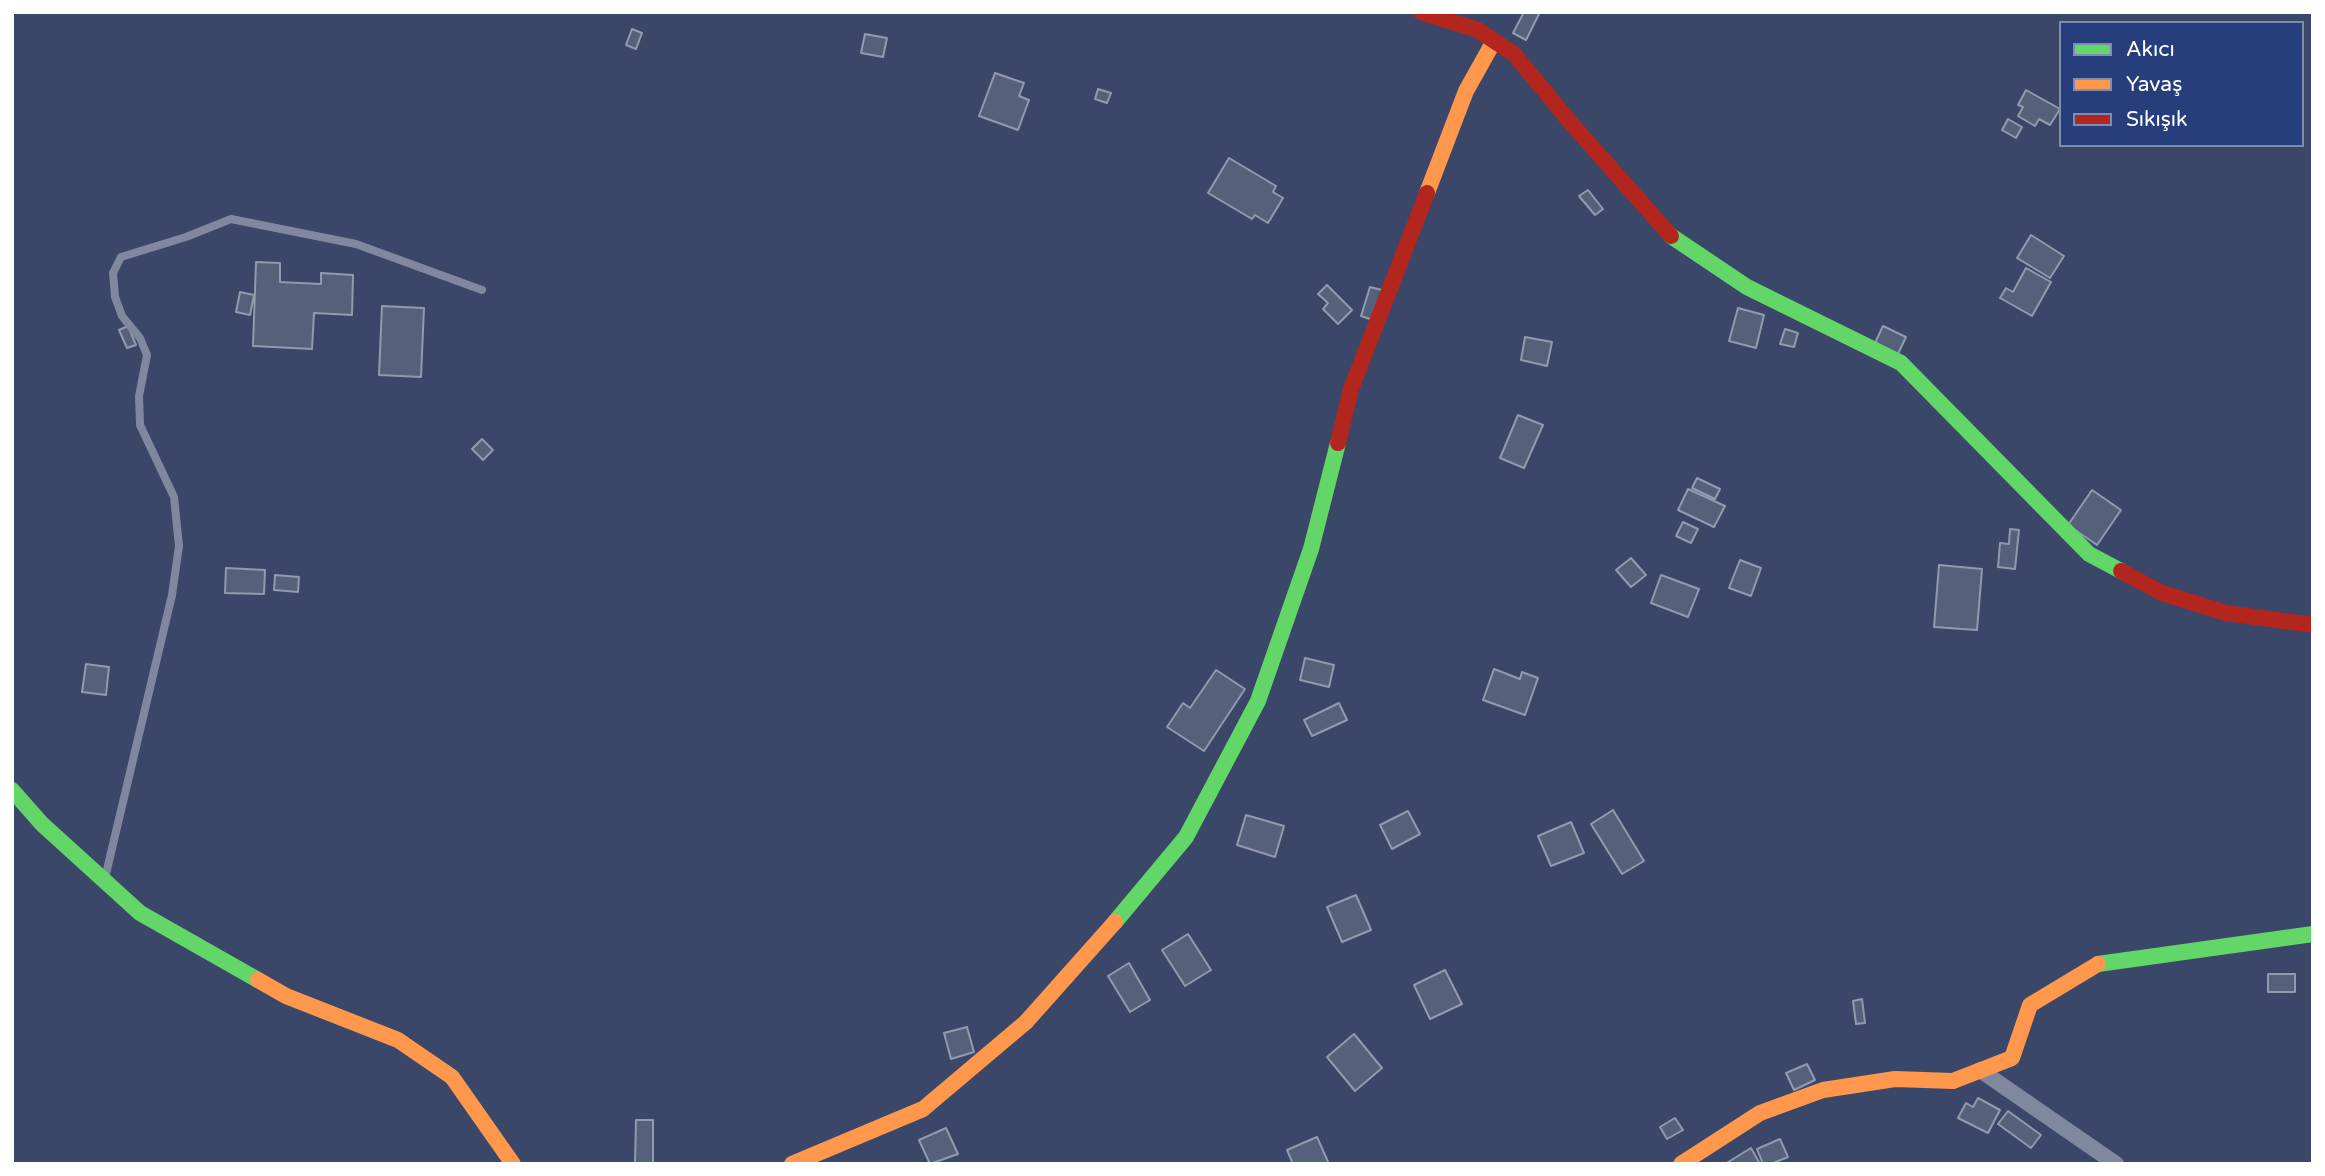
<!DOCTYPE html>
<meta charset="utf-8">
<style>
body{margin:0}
#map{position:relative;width:2325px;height:1176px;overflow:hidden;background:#3a4768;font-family:"Varela Round",sans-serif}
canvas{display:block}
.frame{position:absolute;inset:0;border:14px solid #fff;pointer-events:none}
.legend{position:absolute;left:2059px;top:21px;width:245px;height:126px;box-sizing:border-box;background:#263f7c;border:2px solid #7d8cb0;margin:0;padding:9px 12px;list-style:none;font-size:21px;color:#fff}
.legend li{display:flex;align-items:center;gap:14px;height:35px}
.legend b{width:35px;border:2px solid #7d8cb0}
</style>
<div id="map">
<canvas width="2325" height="1176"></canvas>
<div class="frame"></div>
<ul class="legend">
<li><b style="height:9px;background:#63d668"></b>Akıcı</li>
<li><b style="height:9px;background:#ff974d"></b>Yavaş</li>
<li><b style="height:9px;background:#b3261e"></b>Sıkışık</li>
</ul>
</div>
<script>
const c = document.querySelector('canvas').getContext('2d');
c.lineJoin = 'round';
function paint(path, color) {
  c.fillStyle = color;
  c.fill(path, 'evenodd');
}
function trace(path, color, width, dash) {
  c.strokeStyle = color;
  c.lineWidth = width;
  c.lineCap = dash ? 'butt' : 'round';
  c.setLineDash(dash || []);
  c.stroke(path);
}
const building = new Path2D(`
 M1524 12H1540L1526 40 1513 33Z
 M632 29 642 33 636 49 626 45Z
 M865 34 887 38 883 57 861 53Z
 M995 73 1024 83 1019 96 1029 100 1018 130 979 116Z
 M1098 89 1111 93 1107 103 1095 99Z
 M2026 90 2060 109 2050 125 2039 119 2035 126 2018 116 2023 107 2018 105Z
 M2008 119 2022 127 2016 138 2002 130Z
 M1229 158 1276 186 1273 192 1283 198 1268 223 1255 215 1252 219 1208 193Z
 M1588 190 1603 209 1595 215 1579 196Z
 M2031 235 2064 256 2050 278 2017 258Z
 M256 262 280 263V282L321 284V273L353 275 352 315 314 313 312 349 253 346Z
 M2026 268 2051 282 2032 316 2000 298 2006 288 2013 292Z
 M1327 285 1352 310 1338 324 1323 309 1328 303 1318 294Z
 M1370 287 1382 290 1373 320 1361 316Z
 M240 292 254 295 250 315 236 312Z
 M382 306 424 308 421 377 379 375Z
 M1738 308 1764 315 1756 348 1729 341Z
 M128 326 136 345 127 348 119 330Z
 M1883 326 1906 337 1897 356 1874 345Z
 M1785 329 1798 333 1794 347 1780 344Z
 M1525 337 1552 342 1547 366 1521 360Z
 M1518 415 1543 425 1524 468 1500 458Z
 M482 439 493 450 483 460 472 449Z
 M1697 478 1720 489 1715 499 1692 488Z
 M1688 489 1725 506 1714 527 1678 510Z
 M2092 490 2121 510 2097 545 2068 525Z
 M1683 522 1698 529 1691 543 1676 536Z
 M2010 529 2019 530 2015 569 1998 567 2000 543 2009 544Z
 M1631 558 1646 575 1631 587 1616 570Z
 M1740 560 1761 568 1751 596 1729 588Z
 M1939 565 1982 569 1977 630 1934 627Z
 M226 568 265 570 264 594 225 593Z
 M275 575 299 577 298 592 274 590Z
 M1661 575 1699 589 1688 617 1651 603Z
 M1305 658 1334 665 1329 687 1300 680Z
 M86 664 109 667 106 695 82 692Z
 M1494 669 1520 679 1522 672 1538 678 1525 715 1483 700Z
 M1216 670 1245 689 1204 751 1167 727 1183 703 1190 708Z
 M1339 703 1347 720 1312 736 1304 720Z
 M1613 810 1644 861 1622 874 1591 824Z
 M1408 811 1420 834 1392 849 1380 825Z
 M1246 815 1284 826 1275 857 1237 845Z
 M1571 822 1584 853 1551 866 1538 836Z
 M1356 895 1371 930 1342 942 1327 907Z
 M1188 934 1211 970 1185 986 1162 950Z
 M1129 963 1150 1000 1130 1012 1108 976Z
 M1445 970 1462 1004 1430 1019 1414 985Z
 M2268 974H2295V992H2268Z
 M1862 999 1865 1023 1856 1024 1853 1001Z
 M967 1027 974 1052 951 1059 944 1033Z
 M1354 1034 1382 1068 1355 1091 1327 1057Z
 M1807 1064 1815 1080 1794 1090 1786 1073Z
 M1978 1098 2000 1110 1988 1133 1958 1118 1966 1103 1973 1107Z
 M2008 1111 2041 1135 2031 1148 1998 1124Z
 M1675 1118 1683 1130 1667 1139 1660 1127Z
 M636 1120H653V1164H635Z
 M946 1128 958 1154 930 1164 919 1140Z
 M1317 1137 1329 1164H1293L1287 1150Z
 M1780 1139 1788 1157 1771 1164H1763L1757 1149Z
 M1751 1148 1760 1164H1725Z`);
paint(building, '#55607a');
trace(building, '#929aae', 2);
trace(new Path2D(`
 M105 878 172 595 179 546 174 497 140 425 139 396 147 355 140 338 122 316 115 297 113 273 121 257 186 237 231 219 356 244 482 290`), '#7f889f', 8);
trace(new Path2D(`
 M1980 1070 2116 1164`), '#7f889f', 16);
trace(new Path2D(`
 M1671 236 1747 287 1901 363 2089 554 2121 571
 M12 790 42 824 140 913 258 980
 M1115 922 1186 837 1258 701 1311 549 1338 443
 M2098 964 2313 934`), '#63d668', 16);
trace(new Path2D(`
 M1427 193 1466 91 1494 41
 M258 980 286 996 398 1040 452 1077 513 1164
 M792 1164 923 1109 1026 1022 1115 922
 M1681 1164 1760 1113 1823 1090 1895 1079 1953 1081 2012 1058 2030 1005 2098 964`), '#ff974d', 16);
trace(new Path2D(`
 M1421 12 1478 30 1514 54 1570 122 1671 236
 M1338 443 1351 389 1427 193
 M2121 571 2162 593 2226 613 2313 625`), '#b3261e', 16);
</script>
